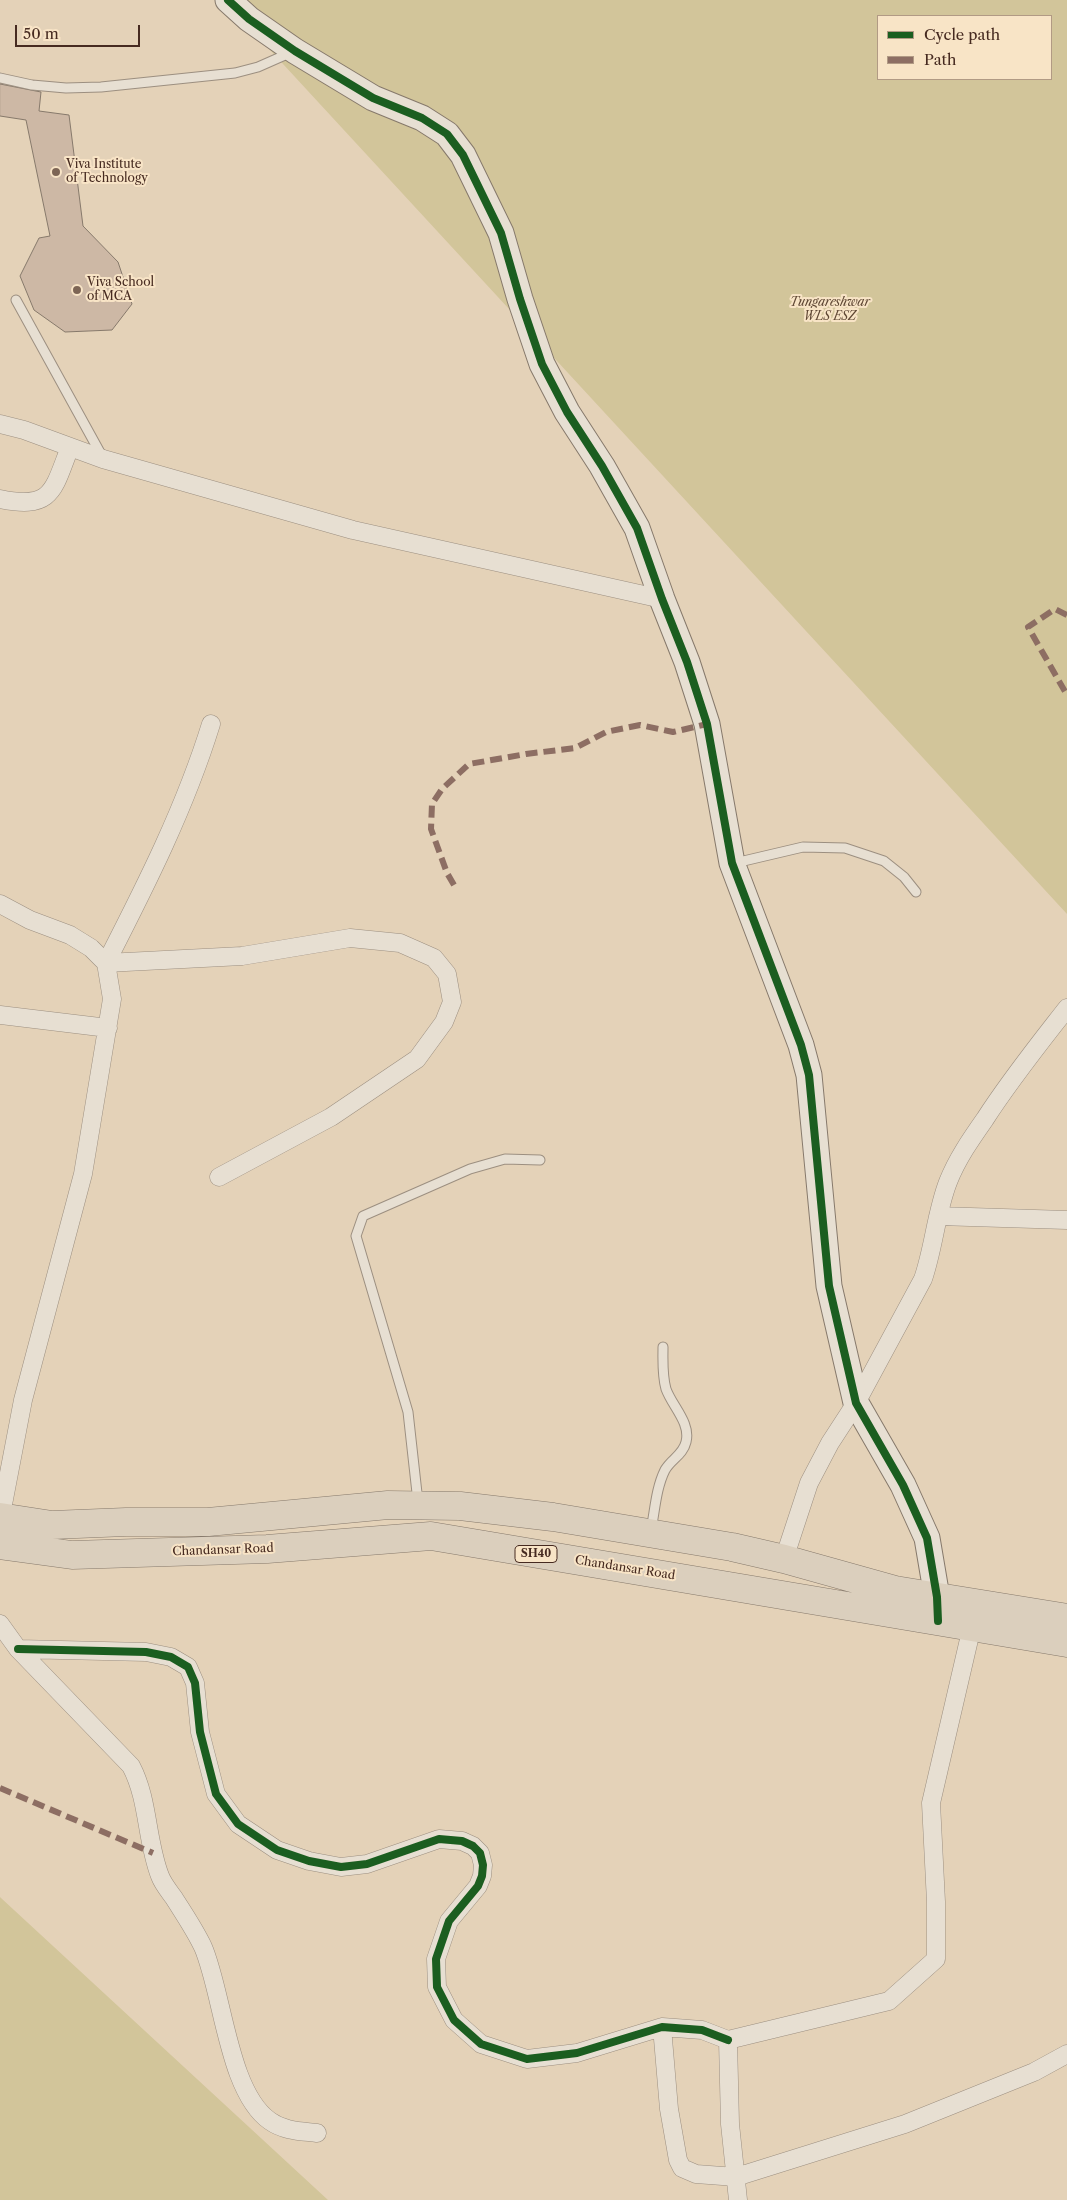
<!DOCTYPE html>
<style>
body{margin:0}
#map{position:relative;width:1067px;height:2200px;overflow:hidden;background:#e4d2b8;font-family:"Libre Caslon Text",serif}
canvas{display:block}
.legend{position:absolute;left:877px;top:15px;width:175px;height:65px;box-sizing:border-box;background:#f8e4c6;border:1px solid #b19a84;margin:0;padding:6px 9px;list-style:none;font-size:15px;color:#462a20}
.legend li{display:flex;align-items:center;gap:10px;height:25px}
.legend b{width:25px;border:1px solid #b19a84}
.scale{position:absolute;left:15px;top:25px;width:125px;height:22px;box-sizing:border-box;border:2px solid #462a20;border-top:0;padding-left:6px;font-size:15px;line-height:18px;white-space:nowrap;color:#462a20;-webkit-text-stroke:4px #f8e4c6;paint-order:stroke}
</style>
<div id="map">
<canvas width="1067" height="2200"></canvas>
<ul class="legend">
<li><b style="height:6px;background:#1b5e20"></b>Cycle path</li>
<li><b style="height:6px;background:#8d6e63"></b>Path</li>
</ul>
<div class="scale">50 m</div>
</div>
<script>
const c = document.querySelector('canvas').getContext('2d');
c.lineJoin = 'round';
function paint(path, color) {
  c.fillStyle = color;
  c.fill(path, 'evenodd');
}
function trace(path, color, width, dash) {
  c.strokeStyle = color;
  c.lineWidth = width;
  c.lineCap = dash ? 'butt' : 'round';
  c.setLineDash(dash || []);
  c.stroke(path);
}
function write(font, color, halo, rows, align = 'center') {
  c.font = font + ' "Libre Caslon Text",serif';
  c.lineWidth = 4;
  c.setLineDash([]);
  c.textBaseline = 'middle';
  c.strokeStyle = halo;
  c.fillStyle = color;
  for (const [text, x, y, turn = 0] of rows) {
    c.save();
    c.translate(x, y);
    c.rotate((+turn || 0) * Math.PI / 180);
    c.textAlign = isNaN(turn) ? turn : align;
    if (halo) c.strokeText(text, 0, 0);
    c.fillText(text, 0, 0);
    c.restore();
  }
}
paint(new Path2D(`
 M224 0H1067V914ZM878 16H1051V79H878Z
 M0 1897 1 1898 328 2200H0Z`), '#d2c59a');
const building = new Path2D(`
 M0 84 41 92 39 111 69 115 83 226 118 262 132 304 112 330 65 332 34 310 20 276 39 238 50 236 26 120 0 116Z`);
paint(building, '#cdb8a5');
trace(building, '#86796b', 1);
const lane = new Path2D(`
 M0 78 32 85 66 88 101 87 235 73 258 67 292 52
 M16 300 103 458
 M735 863 803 847 845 848 884 861 904 877 916 892
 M418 1502 408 1412 356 1236 363 1216 470 1169 505 1159 540 1160
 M651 1530C655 1510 656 1488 665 1470 671 1459 683 1455 686 1442 691 1423 672 1406 666 1389 662 1375 663 1360 663 1347`);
const street = new Path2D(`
 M0 424 24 430 103 459 353 530 662 599
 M0 499C53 510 53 490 70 447
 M0 904 30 920 70 935 91 948 106 963 112 999 83 1174 23 1400 0 1520
 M106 963 242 956 350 938 400 943 434 958 447 974 452 1002 444 1022 417 1059 331 1117 219 1177
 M106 963C146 885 185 808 211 724
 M0 1015 108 1028
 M938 1216 1067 1220
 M784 1559 809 1483 830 1443 856 1403 923 1279C934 1247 936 1213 948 1182 957 1159 971 1139 985 1119 1010 1080 1039 1044 1067 1008
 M0 1624 18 1649 131 1766C149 1800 146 1840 160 1876 163 1884 169 1891 174 1898 184 1914 195 1930 203 1947 223 1993 228 2092 270 2121 284 2131 300 2131 317 2133
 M18 1649 146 1652 171 1657 188 1667 195 1683 200 1732 216 1794 238 1824 277 1850 309 1861 341 1867 367 1864 439 1839 462 1841 473 1846 480 1853 483 1865 482 1876 478 1886 449 1921 436 1959 437 1987 454 2020 481 2044 527 2059 577 2053 662 2027 702 2030 728 2040
 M662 2027 669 2109 678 2160 682 2168 696 2174 736 2177 905 2124 1034 2072 1067 2054
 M738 2200 730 2124 728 2040 889 2001 936 1959V1902L931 1803 974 1618`);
const secondary = new Path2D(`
 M228 0 249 19 295 51 373 98 422 118 447 134 463 155 501 233 520 299 542 364 567 412 602 466 637 528 662 599 687 662 707 724 732 863 801 1045 809 1075 829 1286 856 1403 903 1485 927 1538 937 1597 938 1617`);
const primary = new Path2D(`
 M0 1517 52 1525 126 1522H208L388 1505 460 1506 553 1517 732 1547 784 1559 895 1590 1067 1618
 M0 1545 72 1555 267 1549 431 1536 1067 1643`);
trace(lane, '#9c8f80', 11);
trace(street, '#9c8f80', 19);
trace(secondary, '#86796b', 27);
trace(primary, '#86796b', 29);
trace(lane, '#e7dfd2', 9);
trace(street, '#e7dfd2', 18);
trace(secondary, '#e7dfd2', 25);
trace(primary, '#dbcfbd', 28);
trace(new Path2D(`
 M1067 615 1055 609 1028 627 1067 695
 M454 885 447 873 431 829 432 804 442 789 469 764 526 754 575 748 606 732 640 725 673 732 707 724
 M0 1788 153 1853`), '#8d6e63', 6, [12, 6]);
trace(new Path2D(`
 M228 0 249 19 295 51 373 98 422 118 447 134 463 155 501 233 520 299 542 364 567 412 602 466 637 528 662 599 687 662 707 724 732 863 801 1045 809 1075 829 1286 856 1403 903 1485 927 1538 937 1597 938 1621
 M18 1649 146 1652 171 1657 188 1667 195 1683 200 1732 216 1794 238 1824 277 1850 309 1861 341 1867 367 1864 439 1839 462 1841 473 1846 480 1853 483 1865 482 1876 478 1886 449 1921 436 1959 437 1987 454 2020 481 2044 527 2059 577 2053 662 2027 702 2030 728 2040`), '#1b5e20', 8);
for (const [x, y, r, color] of [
 [56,172,5,"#7d6555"],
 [77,290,5,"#7d6555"]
]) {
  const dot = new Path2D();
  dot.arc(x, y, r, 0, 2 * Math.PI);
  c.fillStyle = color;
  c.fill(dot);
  trace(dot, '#f8e4c6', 2);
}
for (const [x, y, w] of [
 [536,1554,42]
]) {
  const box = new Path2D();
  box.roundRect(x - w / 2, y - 8.5, w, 17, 4);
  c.fillStyle = '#f8e4c6';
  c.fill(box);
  trace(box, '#462a20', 1);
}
write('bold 11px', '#462a20', null, [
 ["SH40",536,1554]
]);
write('12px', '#462a20', '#f8e4c6', [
 ["Viva Institute",66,165],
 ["of Technology",66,179],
 ["Viva School",87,283],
 ["of MCA",87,297]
], 'left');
write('italic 12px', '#5f4734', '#f8e4c6', [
 ["Tungareshwar",830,303],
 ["WLS ESZ",830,317]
]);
write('12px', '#462a20', '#f8e4c6', [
 ["Chandansar Road",223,1550,-2],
 ["Chandansar Road",625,1568,9]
]);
</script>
